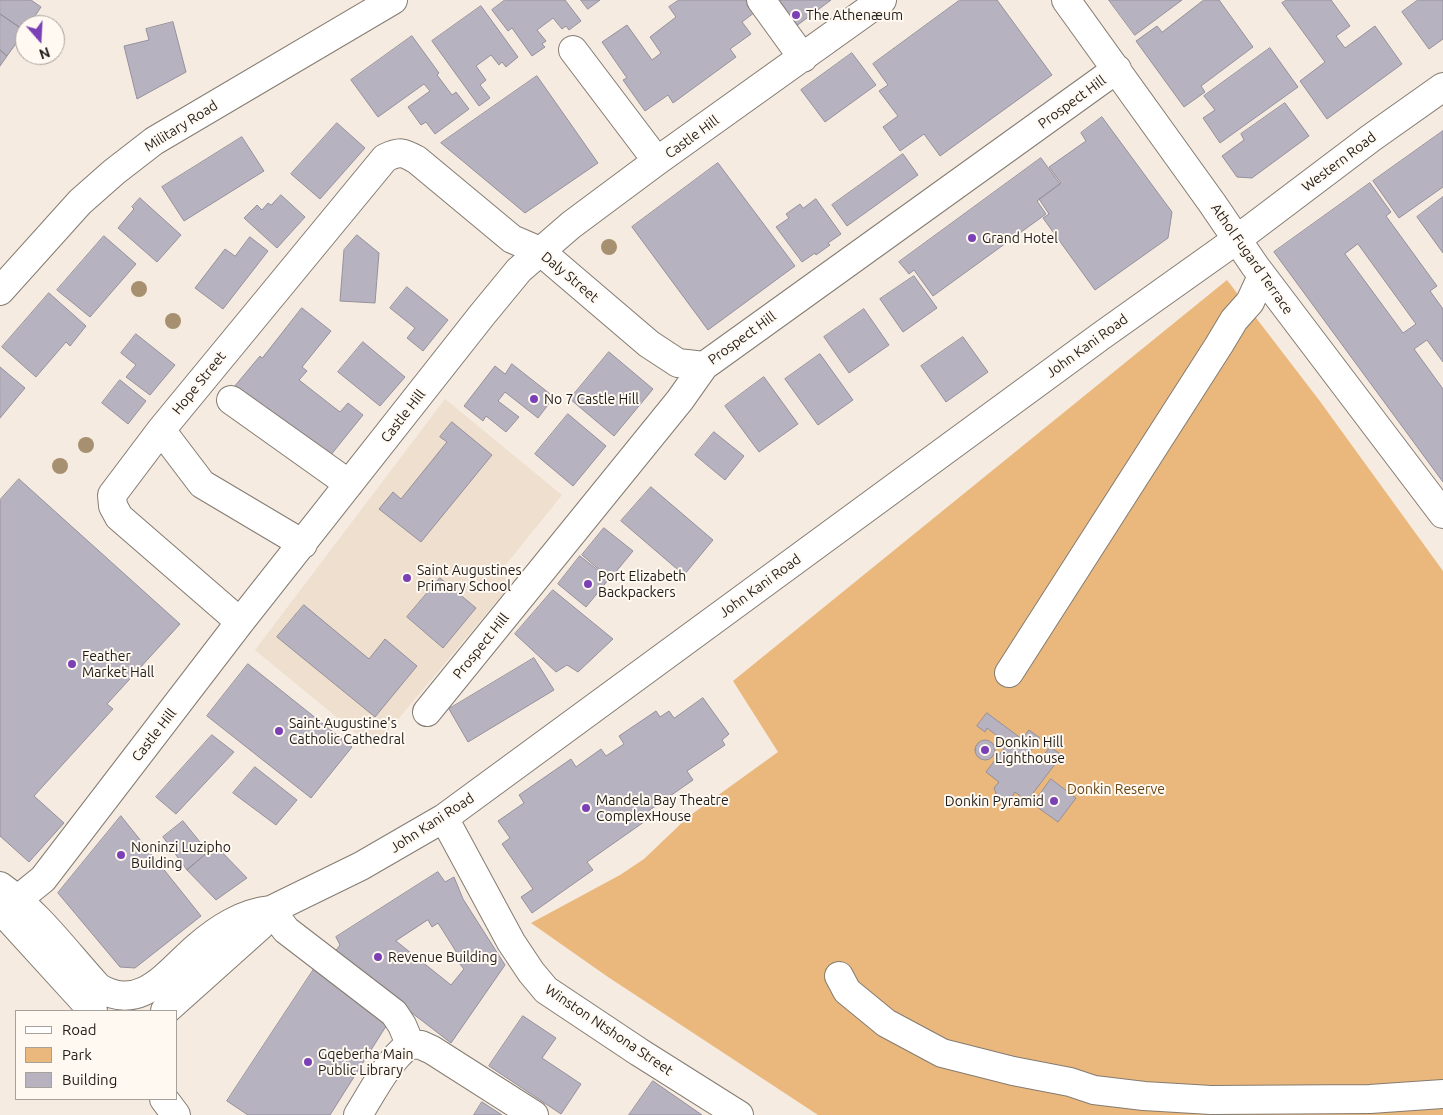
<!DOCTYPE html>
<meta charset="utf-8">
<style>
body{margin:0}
#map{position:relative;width:1443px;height:1115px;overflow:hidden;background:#f5ebe0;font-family:Ubuntu,sans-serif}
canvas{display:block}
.legend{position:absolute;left:15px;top:1010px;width:162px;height:90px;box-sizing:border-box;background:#fff9f2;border:1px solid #a6a19b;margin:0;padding:6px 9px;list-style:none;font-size:15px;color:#201c18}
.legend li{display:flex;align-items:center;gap:10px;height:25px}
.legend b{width:25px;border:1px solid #a6a19b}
.north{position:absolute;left:15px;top:15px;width:50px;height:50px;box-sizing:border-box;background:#fff9f2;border:1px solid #a6a19b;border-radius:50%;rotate:161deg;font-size:14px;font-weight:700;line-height:20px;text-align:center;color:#201c18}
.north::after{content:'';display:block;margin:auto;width:18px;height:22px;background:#7b40b5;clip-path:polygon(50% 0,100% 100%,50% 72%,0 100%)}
</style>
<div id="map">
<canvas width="1443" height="1115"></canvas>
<ul class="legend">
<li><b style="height:6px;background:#fff"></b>Road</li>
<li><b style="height:14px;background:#eab87c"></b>Park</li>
<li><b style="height:14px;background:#b7b2bf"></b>Building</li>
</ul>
<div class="north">N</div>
</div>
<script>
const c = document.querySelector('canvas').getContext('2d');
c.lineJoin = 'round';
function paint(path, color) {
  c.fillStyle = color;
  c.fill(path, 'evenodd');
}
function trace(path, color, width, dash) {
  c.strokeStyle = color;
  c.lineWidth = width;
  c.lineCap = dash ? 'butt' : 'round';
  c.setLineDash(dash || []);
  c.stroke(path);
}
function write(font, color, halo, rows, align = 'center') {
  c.font = font + ' Ubuntu,sans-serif';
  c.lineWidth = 4;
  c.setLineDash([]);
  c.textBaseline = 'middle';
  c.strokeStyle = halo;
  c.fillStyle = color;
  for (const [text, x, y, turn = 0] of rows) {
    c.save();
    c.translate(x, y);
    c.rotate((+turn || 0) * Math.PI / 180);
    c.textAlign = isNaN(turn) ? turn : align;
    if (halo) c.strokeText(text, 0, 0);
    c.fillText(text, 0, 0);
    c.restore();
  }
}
paint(new Path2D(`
 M445 399 562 495 504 567 507 589 374 748 255 650Z`), '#eedfce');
paint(new Path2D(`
 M1227 280 1319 400 1443 571V1115H818L608 977 531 923 620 875 644 859 688 817 778 752 733 681Z`), '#eab87c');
const building = new Path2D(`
 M0 0H31L41 7 29 25H25V31L0 14Z
 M505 0H565L581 21 569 30 566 26 562 29 553 18 537 30 546 41 542 44 545 47 532 56 512 28 508 31 492 10Z
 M581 0H600L588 9Z
 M679 0H747L755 12 742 22 751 34 730 49 736 57 673 103 668 95 645 111 623 80 627 78 602 42 627 25 652 60 661 53 650 37 676 17 669 7Z
 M769 0H831L791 30Z
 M960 0H997L1052 75 940 156 924 134 900 151 883 127 898 116 879 91 888 85 873 64Z
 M1109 0H1182L1135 35Z
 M1204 0H1219L1253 47 1201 86 1205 92 1184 107 1136 41 1157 26 1162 32Z
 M1287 0H1331L1350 26 1336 36 1345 48 1375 26 1402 64 1327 119 1300 81 1325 62 1282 3Z
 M1418 0H1443V39L1429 49 1402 12Z
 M481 6 518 57 506 67 502 62 499 65 491 55 476 66 486 80 480 85 490 98 479 106 432 41Z
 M0 14 25 31 7 56 0 50Z
 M173 22 186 72 137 99 124 46 149 40 146 29Z
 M412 36 439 73 437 75 452 95 456 92 469 109 435 134 426 122 421 125 408 107 430 91 424 84 378 117 351 80Z
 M1270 48 1298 87 1220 143 1203 118 1215 110 1204 96Z
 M0 50 7 56 0 66Z
 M852 53 876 85 825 122 801 90Z
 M537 76 598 163 525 213 441 143Z
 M1285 103 1309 136 1252 178 1237 177 1222 156 1244 140 1241 134Z
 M1102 117 1172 212 1168 238 1095 290 1043 218 1049 214 1039 199 1061 183 1049 167 1086 141 1081 133Z
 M337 123 365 148 320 199 291 174Z
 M1443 131V187L1399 218 1373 181Z
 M242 137 264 171 184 221 162 187Z
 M903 154 918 175 847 226 832 205Z
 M1041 158 1060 184 1037 201 1046 214 933 296 914 270 909 274 899 262Z
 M718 163 795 266 708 330 632 227Z
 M1370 183 1391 212 1386 216 1437 286 1430 291 1443 309V362L1427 340 1414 349 1443 389V482L1274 252ZM1358 244 1416 324 1403 333 1345 254Z
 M281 195 305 217 277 248 244 218 257 205 262 210 268 203 271 205Z
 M1443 197V253L1417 217Z
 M140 198 181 235 157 262 118 228 134 209 132 207Z
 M816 199 841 234 828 243 830 245 816 255 815 253 802 262 776 227 789 218 786 214 800 204 803 208Z
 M357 235 379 253 375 303 340 301 344 250Z
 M104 236 136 264 90 317 57 290Z
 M250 237 268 251 223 309 195 288 225 249 235 256Z
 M914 276 937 308 903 332 880 299Z
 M407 287 448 320 423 351 407 338 415 328 390 308Z
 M49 293 86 326 70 346 66 342 36 377 2 347Z
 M302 308 331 331 302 367 307 371 299 380 340 412 348 403 363 415 326 461 234 387 260 356 262 358Z
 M864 309 889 345 849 373 824 337Z
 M136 334 175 365 150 395 126 377 136 365 121 353Z
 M963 337 988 372 946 402 921 366Z
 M363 342 405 377 380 406 338 372Z
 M609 352 653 389 614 436 570 399Z
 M820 354 853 400 818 425 785 379Z
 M512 364 554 397 538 418 505 392 498 401 519 417 506 432 486 416 483 421 464 406 495 366 505 374Z
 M0 367 25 388 0 418Z
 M764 377 798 424 759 452 725 406Z
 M120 380 146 401 128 424 102 403Z
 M568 414 606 446 573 486 535 454Z
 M452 422 492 455 421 542 379 509 393 492 401 499 447 442 440 437Z
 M714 432 744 456 725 480 695 455Z
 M19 479 180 624 107 704 113 709 34 796 64 823 29 862 0 836V500Z
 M651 487 713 540 684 575 621 521Z
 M604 528 633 551 610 579 582 555Z
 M580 556 609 579 586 607 558 584Z
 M440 578 476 608 443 648 407 617Z
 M553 590 613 639 578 672 567 665 556 672 515 634Z
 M304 605 369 659 385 639 417 666 375 717 277 637Z
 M534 658 554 690 468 742 449 709Z
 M248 664 352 747 311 798 207 716Z
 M703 698 729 734 722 740 725 745 687 771 693 780 647 812 651 817 587 862 593 870 532 913 521 897 533 889 502 844 510 838 498 821 524 803 519 795 571 759 576 767 601 749 606 756 624 744 619 736 656 711 660 717 669 711 674 718Z
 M987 713 1022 739 1029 730 1040 738 1028 755 1038 762 1050 747 1062 755 1027 801 1015 792 1010 800H1002L997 796 994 788 999 782 986 772 1005 747 1002 744 1004 741 987 728 985 732 977 726Z
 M212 735 234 752 176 814 156 797Z
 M975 750a10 10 0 1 1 20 0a10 10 0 1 1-20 0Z
 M255 767 297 800 276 825 233 793Z
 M1051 779 1076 798 1058 822 1033 804Z
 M121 816 201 916 135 968 120 967 58 893Z
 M183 821 208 852 187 870 163 837Z
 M216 846 247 878 216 900 187 870Z
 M438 872 445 882 454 877 463 899 505 965 451 1043 334 953 340 945 336 937ZM428 920 432 927 438 923 462 961 459 963 464 969 451 985 396 941Z
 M314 969 388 1023 330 1115H248L227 1101Z
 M523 1016 556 1038 542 1058 581 1084 561 1114 489 1066Z
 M653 1081 702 1115H629Z
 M482 1102 502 1115H474Z`);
paint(building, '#b7b2bf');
trace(building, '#95909c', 1);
const minor = new Path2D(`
 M761 0 803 58
 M1066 0 1212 203 1255 266 1443 514
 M573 50 657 161
 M0 291 80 202 114 172 154 141 393 0
 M231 400 349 484
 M161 430 202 484 303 544
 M240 622 119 517 113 506 112 495 161 430 385 158C400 151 403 152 417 160L512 239 540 251 649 344 678 363 704 366
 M1009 673 1219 345 1234 320 1250 302 1262 276
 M427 712 680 400 704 366 1117 69
 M444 818 511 942 531 972 546 990 639 1052 739 1115
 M0 886C39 914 66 952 98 987 140 1014 168 972 197 947 218 929 242 913 271 910L361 866 444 818 1101 336 1236 240 1371 138 1443 87
 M0 909 93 1011
 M271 910 286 930 394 1013 402 1025 410 1044
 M2 912 43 879 240 622 482 315 519 270 571 225 657 161 882 0
 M839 976 847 991 886 1023 942 1053 1013 1071 1070 1082 1094 1090 1144 1096 1211 1100 1370 1099 1443 1094
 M165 1011 260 926 271 910
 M164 1099 176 1115
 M358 1115C373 1091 387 1062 410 1044L421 1045 432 1050 534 1115`);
trace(minor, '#847b71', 30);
trace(minor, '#fff', 28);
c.fillStyle = '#a7906f';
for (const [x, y] of [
 [609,247],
 [139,289],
 [173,321],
 [86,445],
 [60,466]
]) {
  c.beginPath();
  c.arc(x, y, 8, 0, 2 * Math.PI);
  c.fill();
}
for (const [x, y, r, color] of [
 [796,15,5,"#7b40b5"],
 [972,238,5,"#7b40b5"],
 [534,399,5,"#7b40b5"],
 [407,578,5,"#7b40b5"],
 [588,584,5,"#7b40b5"],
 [72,664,5,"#7b40b5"],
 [279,731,5,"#7b40b5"],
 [985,750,5,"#7b40b5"],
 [1054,801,5,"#7b40b5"],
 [586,808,5,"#7b40b5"],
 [121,855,5,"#7b40b5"],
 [378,957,5,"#7b40b5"],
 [308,1062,5,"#7b40b5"]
]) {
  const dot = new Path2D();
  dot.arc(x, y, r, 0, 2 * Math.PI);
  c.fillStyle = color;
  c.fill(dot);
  trace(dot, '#fff9f2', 2);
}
write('14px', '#201c18', '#fff9f2', [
 ["The Athenæum",806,15],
 ["Grand Hotel",982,238],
 ["No 7 Castle Hill",544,399],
 ["Saint Augustines",417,570],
 ["Primary School",417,586],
 ["Port Elizabeth",598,576],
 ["Backpackers",598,592],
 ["Feather",82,656],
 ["Market Hall",82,672],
 ["Saint Augustine's",289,723],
 ["Catholic Cathedral",289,739],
 ["Donkin Hill",995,742],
 ["Lighthouse",995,758],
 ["Mandela Bay Theatre",596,800],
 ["ComplexHouse",596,816],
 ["Donkin Pyramid",1044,801,"right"],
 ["Noninzi Luzipho",131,847],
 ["Building",131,863],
 ["Revenue Building",388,957],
 ["Gqeberha Main",318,1054],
 ["Public Library",318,1070]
], 'left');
write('14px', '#201c18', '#fff9f2', [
 ["Prospect Hill",1072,102,-36],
 ["Military Road",181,126,-32],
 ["Castle Hill",692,137,-36],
 ["Western Road",1339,162,-37],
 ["Athol Fugard Terrace",1252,259,55],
 ["Daly Street",570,277,40],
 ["Prospect Hill",742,338,-36],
 ["John Kani Road",1087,346,-36],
 ["Hope Street",199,383,-51],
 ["Castle Hill",403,416,-52],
 ["John Kani Road",760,586,-36],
 ["Prospect Hill",481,646,-51],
 ["Castle Hill",154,735,-52],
 ["John Kani Road",432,823,-33],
 ["Winston Ntshona Street",609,1030,34]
]);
write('14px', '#684513', '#fff9f2', [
 ["Donkin Reserve",1116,789]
]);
</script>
